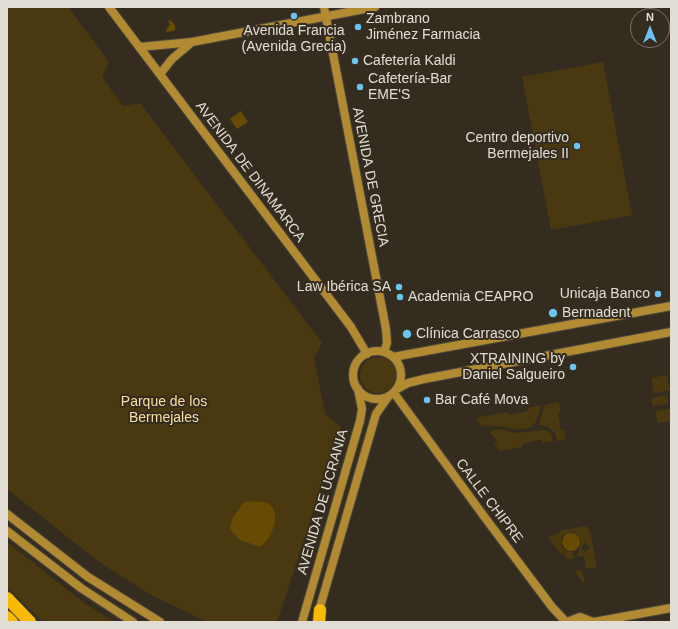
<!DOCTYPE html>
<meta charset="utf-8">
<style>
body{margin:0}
#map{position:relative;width:678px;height:629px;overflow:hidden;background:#342d1f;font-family:Arial,sans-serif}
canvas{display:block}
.frame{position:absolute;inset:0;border:8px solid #e2ddd4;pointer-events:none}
.north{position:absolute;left:630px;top:8px;width:40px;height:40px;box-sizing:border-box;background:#342d1f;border:1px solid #7a7367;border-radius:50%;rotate:0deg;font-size:11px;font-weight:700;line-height:16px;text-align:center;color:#e2ddd4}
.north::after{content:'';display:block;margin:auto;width:14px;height:18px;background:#6bc3f2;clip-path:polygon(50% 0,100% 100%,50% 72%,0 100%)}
</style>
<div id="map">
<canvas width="678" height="629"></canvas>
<div class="frame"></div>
<div class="north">N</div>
</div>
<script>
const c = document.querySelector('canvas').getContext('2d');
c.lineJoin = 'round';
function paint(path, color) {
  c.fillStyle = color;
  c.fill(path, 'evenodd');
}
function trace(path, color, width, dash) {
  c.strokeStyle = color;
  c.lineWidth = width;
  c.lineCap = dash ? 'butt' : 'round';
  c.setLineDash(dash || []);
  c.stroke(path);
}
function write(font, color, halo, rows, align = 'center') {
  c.font = font + ' Arial,sans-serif';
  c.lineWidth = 4;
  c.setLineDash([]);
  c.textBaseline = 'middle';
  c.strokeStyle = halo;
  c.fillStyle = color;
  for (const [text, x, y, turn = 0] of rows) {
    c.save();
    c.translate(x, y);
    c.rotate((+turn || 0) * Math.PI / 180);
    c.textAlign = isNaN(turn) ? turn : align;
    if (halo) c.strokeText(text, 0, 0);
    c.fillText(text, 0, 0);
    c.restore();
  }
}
paint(new Path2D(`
 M7 7H68L109 62 102 77 123 106 140 103 322 343 314 358 325 414 341 427 277 622H207L151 595 99 562 7 489Z
 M603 62 632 215 551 230 522 77Z
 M360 375a18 18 0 1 1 36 0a18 18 0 1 1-36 0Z
 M667 375 670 390 654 393 651 378Z
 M667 395 668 404 653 406 651 398Z
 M559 402 561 412 558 413 561 430H564L566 439 557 441C556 429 548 426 538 425L545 405Z
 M541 405C539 411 538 419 535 423 524 437 502 422 487 427L485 425 482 427 475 418 508 412 509 415 529 411 528 408Z
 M671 408V421L658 423 655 411Z
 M499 429 516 433 544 430 551 433 553 441 542 443V440H539L522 444V447L500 451 494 443 497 441 489 431Z
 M585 526 590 531 597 567 586 569 584 556 577 557 581 542 578 535 572 532 562 536 561 546 565 551 572 552 575 558 568 559 563 553 561 554 548 537 559 533V531ZM585 543 587 544 590 548 585 552 581 548Z
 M7 542 84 603 115 622H43L7 587Z
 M582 570 585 584H584L574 571Z`), '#4a3810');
paint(new Path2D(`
 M170 20C174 23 177 26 174 31L166 32V30L170 25 168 21Z
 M241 111 248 122 237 129 230 119Z
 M244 502C252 502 263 500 270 505 282 515 271 540 260 547L240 540 230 529 232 519Z
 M562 542a9 9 0 1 1 18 0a9 9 0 1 1-18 0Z`), '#674b04');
const secondary = new Path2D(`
 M109 7 351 327 367 354
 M324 7 386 329 387 343 384 352
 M140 47 192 42 375 7
 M160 74 172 59 192 42
 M353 375a24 24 0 1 1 48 0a24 24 0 1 1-48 0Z
 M393 357 671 306
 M397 389 408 383 424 379 671 332
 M394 393 483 515 552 607 566 622
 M7 514 88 577 160 622
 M7 531 81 588 133 622
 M318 614 376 414 388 397
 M302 622 360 421 362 409 358 389
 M567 622 580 617 593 622
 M594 622 671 608`);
const highway = new Path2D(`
 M7 598 30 622
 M7 617 12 622
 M319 622 320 610`);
trace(secondary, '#50493c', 10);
trace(highway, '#50493c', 14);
trace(secondary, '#b28a32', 8);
trace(highway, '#f9ba06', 12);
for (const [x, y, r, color] of [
 [294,16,4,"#6bc3f2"],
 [358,27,4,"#6bc3f2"],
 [355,61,4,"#6bc3f2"],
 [360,87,4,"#6bc3f2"],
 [577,146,4,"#6bc3f2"],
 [399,287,4,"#6bc3f2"],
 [658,294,4,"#6bc3f2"],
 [400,297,4,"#6bc3f2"],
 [553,313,5,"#6bc3f2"],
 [407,334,5,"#6bc3f2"],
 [573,367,4,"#6bc3f2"],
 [427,400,4,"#6bc3f2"]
]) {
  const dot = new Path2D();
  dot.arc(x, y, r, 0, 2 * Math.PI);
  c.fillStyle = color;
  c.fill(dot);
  trace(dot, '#342d1f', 1.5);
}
write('14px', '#e2ddd4', '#342d1f', [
 ["Zambrano",366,19],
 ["Jiménez Farmacia",366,35],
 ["Avenida Francia",294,31,"center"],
 ["(Avenida Grecia)",294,47,"center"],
 ["Cafetería Kaldi",363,61],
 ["Cafetería-Bar",368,79],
 ["EME'S",368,95],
 ["Centro deportivo",569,138,"right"],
 ["Bermejales II",569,154,"right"],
 ["Law Ibérica SA",391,287,"right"],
 ["Unicaja Banco",650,294,"right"],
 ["Academia CEAPRO",408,297],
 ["Bermadent",562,313],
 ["Clínica Carrasco",416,334],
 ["XTRAINING by",565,359,"right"],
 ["Daniel Salgueiro",565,375,"right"],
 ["Bar Café Mova",435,400]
], 'left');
write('14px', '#e2ddd4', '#342d1f', [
 ["AVENIDA DE DINAMARCA",250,172,53],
 ["AVENIDA DE GRECIA",370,177,79],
 ["CALLE CHIPRE",489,501,53],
 ["AVENIDA DE UCRANIA",323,502,-74]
]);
write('14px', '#fcdea2', '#342d1f', [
 ["Parque de los",164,402],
 ["Bermejales",164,418]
]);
</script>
